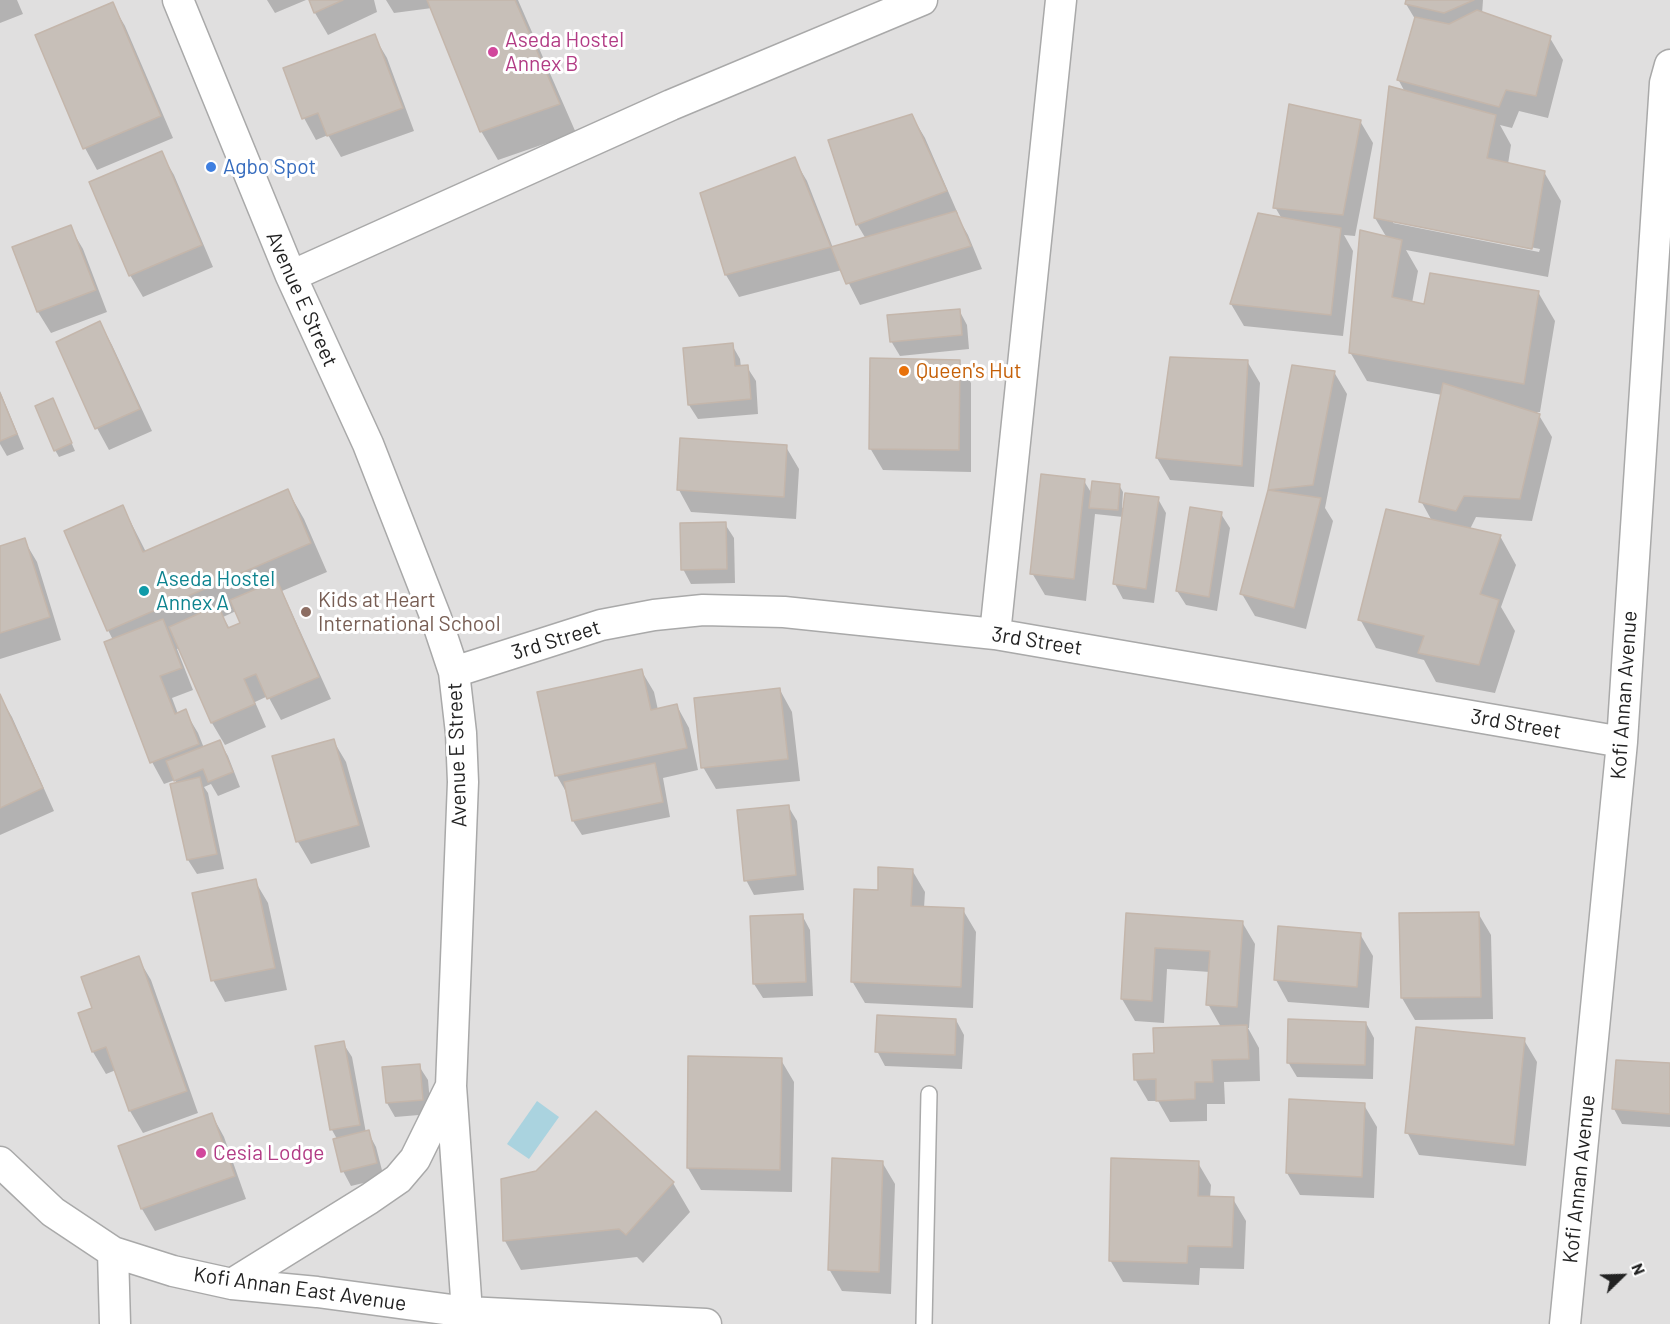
<!DOCTYPE html>
<style>
body{margin:0}
#map{position:relative;width:1670px;height:1324px;overflow:hidden;background:#f2efe9;font-family:Barlow,sans-serif}
canvas{display:block}
.north{position:absolute;left:1592px;top:1246px;width:60px;height:60px;-webkit-text-stroke:4px #fff;paint-order:stroke;rotate:67deg;font-size:16px;font-weight:700;line-height:24px;text-align:center;color:#222}
.north::after{content:'';display:block;margin:auto;width:21px;height:27px;background:#222;clip-path:polygon(50% 0,100% 100%,50% 72%,0 100%)}
</style>
<div id="map">
<canvas width="1670" height="1324"></canvas>
<div class="north">N</div>
</div>
<script>
const c = document.querySelector('canvas').getContext('2d');
c.lineJoin = 'round';
function paint(path, color) {
  c.fillStyle = color;
  c.fill(path, 'evenodd');
}
function trace(path, color, width, dash) {
  c.strokeStyle = color;
  c.lineWidth = width;
  c.lineCap = dash ? 'butt' : 'round';
  c.setLineDash(dash || []);
  c.stroke(path);
}
function write(font, color, halo, rows, align = 'center') {
  c.font = font + ' Barlow,sans-serif';
  c.lineWidth = 6;
  c.setLineDash([]);
  c.textBaseline = 'middle';
  c.strokeStyle = halo;
  c.fillStyle = color;
  for (const [text, x, y, turn = 0] of rows) {
    c.save();
    c.translate(x, y);
    c.rotate((+turn || 0) * Math.PI / 180);
    c.textAlign = isNaN(turn) ? turn : align;
    if (halo) c.strokeText(text, 0, 0);
    c.fillText(text, 0, 0);
    c.restore();
  }
}
paint(new Path2D(`
 M0 0H1670V1324H0Z`), '#e0dfdf');
paint(new Path2D(`
 M537 1101 559 1117 529 1159 507 1144Z`), '#aad3df');
paint(new Path2D(`
 M0 0H17L23 14 0 23Z
 M267 0H306L275 13Z
 M311 0H374L377 12 328 35 315 13Z
 M386 0H518L576 133 498 160 481 131 432 8 394 13Z
 M1407 0H1483L1482 14 1550 38 1563 60 1548 118 1519 111 1512 128 1500 125 1511 145 1508 164 1544 172 1561 201 1548 277 1406 250 1418 271 1412 303 1426 305 1538 292 1555 321 1540 412H1537L1552 437 1532 521 1476 517 1470 529 1500 536 1516 565 1501 607 1515 631 1495 693 1436 682 1424 660 1376 648 1360 619 1432 521 1421 501 1442 395 1367 381 1350 352 1387 238 1375 218 1405 92 1398 79 1415 19 1406 4ZM1393 220 1540 249 1539 252 1393 223Z
 M112 4 125 26 173 138 97 170 85 148Z
 M374 36 387 58 414 131 341 157 328 135 316 140 304 118Z
 M912 116 925 138 958 214H956L968 235 982 269 860 305 842 270 739 297 726 275 702 194 794 159 807 181 833 248 866 239 857 224Z
 M1360 121 1373 143 1355 236 1344 235 1353 251 1343 336 1244 326 1231 304 1282 219 1275 207Z
 M161 153 174 175 213 267 143 297 130 275Z
 M70 227 83 249 107 312 51 333 38 312 14 248Z
 M959 310 967 325 969 349 900 356 891 341Z
 M100 323 112 345 152 431 109 450 97 428 58 342Z
 M732 345 740 359 741 367H747L756 381 758 414 698 419 689 405Z
 M959 361 971 383V472L883 470 870 448Z
 M1247 361 1260 383 1254 487 1170 480 1157 458Z
 M1293 366 1334 372 1347 394 1325 508 1333 521 1306 629 1255 616 1242 594 1269 490Z
 M0 391 24 449 7 456 0 444Z
 M56 407 75 451 59 457 55 450Z
 M786 447 799 469 796 519 691 512 679 490Z
 M1084 481 1092 494 1119 485 1123 492 1122 508 1158 499 1166 513 1154 603 1123 599 1115 584 1123 517 1095 514 1086 601 1045 595 1032 573Z
 M288 491 304 519 327 572 282 591 331 699 281 720 268 696 255 702 266 727 225 745 212 723 180 648 177 649 193 690 172 698 178 714 185 711 198 733 204 748 219 741 228 756 240 787 218 796 211 784 204 787 208 793 224 869 197 874 188 860 177 784 175 780 164 784 152 762 113 640 108 630 123 507 146 552ZM236 611 242 624 230 629 223 617Z
 M1221 514 1230 528 1217 611 1186 605 1177 591Z
 M725 524 734 538 735 583 691 584 683 569Z
 M24 540 37 562 61 640 0 659V547Z
 M641 670 654 692 658 710 677 706 689 728 698 770 663 778 670 817 582 835 573 821 569 797 557 776 538 693Z
 M780 690 792 712 800 781 716 789 703 767Z
 M0 697 12 717 54 811 0 835Z
 M333 740 346 762 370 847 311 864 298 842 274 757Z
 M788 806 797 821 804 890 754 895 746 880Z
 M912 870 925 892 924 908 963 910 976 932 973 1008 865 1003 852 981 879 892Z
 M255 881 268 903 287 990 225 1002 213 980Z
 M1478 913 1491 935 1493 1019 1415 1020 1402 998 1401 914Z
 M802 915 810 930 813 996 763 998 754 984Z
 M1127 915 1242 922 1255 944 1249 1028H1248L1259 1048 1260 1081 1224 1082 1225 1104H1207V1121L1170 1122 1158 1101H1148L1135 1079 1156 1054 1221 1027 1208 1004 1210 972 1167 969 1164 1023 1135 1021 1122 999Z
 M1360 934 1373 956 1369 1008 1288 1002 1276 980Z
 M138 958 151 980 198 1113 143 1133 130 1111 116 1070 106 1074 93 1052 80 1014 94 1009Z
 M956 1020 964 1035 962 1069 885 1066 877 1051Z
 M1366 1023 1374 1038 1373 1079 1297 1077 1288 1062Z
 M1524 1040 1537 1062 1526 1166 1419 1155 1407 1132Z
 M343 1043 352 1057 366 1133 368 1132 376 1147 384 1178 351 1186 343 1171 337 1139 332 1130Z
 M781 1060 794 1082 792 1192 701 1190 688 1168Z
 M1670 1065V1127L1622 1124 1614 1109Z
 M419 1066 428 1080 431 1114 395 1117 387 1103Z
 M1364 1105 1377 1127 1374 1198 1300 1195 1287 1173Z
 M212 1115 224 1137 246 1199 155 1231 142 1209 120 1147Z
 M882 1162 895 1184 891 1294 842 1291 829 1269Z
 M1198 1163 1211 1185 1210 1198 1233 1199 1246 1221 1244 1269 1200 1268 1199 1285 1123 1282 1110 1260Z
 M673 1183 690 1212 643 1263 637 1257 521 1270 505 1241Z`), '#0003');
const building = new Path2D(`
 M309 0H343L314 13Z
 M427 0H515L560 104 480 132Z
 M1406 0H1474L1444 13 1405 4Z
 M113 2 161 116 83 149 35 35Z
 M1477 10 1551 36 1536 96 1506 90 1499 107 1397 80 1415 17 1449 24Z
 M375 34 403 108 327 136 318 113 302 119 283 68Z
 M1389 86 1496 115 1487 158 1545 171 1532 249 1374 218Z
 M1289 104 1361 120 1343 215 1273 208Z
 M912 114 947 191 856 225 828 140Z
 M162 151 202 245 129 276 89 182Z
 M795 157 831 247 725 275 700 193Z
 M956 211 971 246 846 284 831 247Z
 M1258 213 1341 228 1331 315 1230 304Z
 M71 225 96 290 37 312 12 247Z
 M1360 230 1402 240 1392 297 1424 304 1430 273 1539 291 1524 384 1349 353Z
 M960 309 962 335 890 342 887 315Z
 M100 321 140 409 95 429 56 342Z
 M733 343 735 366 748 365 751 399 688 405 683 348Z
 M1170 357 1248 360 1242 466 1156 458Z
 M870 358 960 360 959 450 869 449Z
 M1292 365 1335 371 1313 485 1268 490Z
 M1443 383 1540 414 1520 499 1464 496 1456 511 1419 502Z
 M0 393 17 434 0 441Z
 M53 398 72 443 54 451 35 406Z
 M680 438 787 445 784 497 677 490Z
 M1041 474 1085 479 1074 579 1030 574Z
 M1092 481 1120 484 1118 510 1089 508Z
 M288 489 311 543 107 631 64 531 123 505 143 552Z
 M1268 490 1321 498 1294 608 1240 594Z
 M1125 493 1159 497 1146 589 1113 584Z
 M1190 507 1222 512 1209 597 1176 591Z
 M1386 509 1501 535 1480 594 1499 600 1479 665 1418 653 1424 636 1358 620Z
 M726 522 727 569 681 570 680 523Z
 M25 538 50 617 0 633V546Z
 M277 580 319 677 267 699 256 674 244 679 255 704 211 723 169 627 218 605 228 628 240 623 230 600Z
 M163 619 182 668 160 676 175 714 186 709 199 744 150 763 104 642Z
 M642 669 651 710 677 704 687 748 555 776 537 692Z
 M780 688 788 759 701 768 694 698Z
 M0 694 43 788 0 808Z
 M334 739 359 825 296 842 272 756Z
 M220 740 233 772 208 782 203 769 174 781 166 761Z
 M655 763 663 802 572 821 564 782Z
 M200 777 217 854 187 860 170 784Z
 M789 805 796 875 744 881 737 810Z
 M878 867 913 869 911 906 964 908 961 987 851 982 854 889 878 890Z
 M256 879 275 968 211 981 192 893Z
 M1479 912 1481 997 1401 998 1399 913Z
 M1126 913 1243 921 1237 1007 1206 1005 1210 951 1155 948 1152 1001 1121 999Z
 M803 914 806 982 753 984 750 916Z
 M1278 926 1361 933 1357 987 1274 980Z
 M139 956 187 1091 129 1111 106 1047 92 1052 78 1013 92 1008 81 977Z
 M877 1015 956 1019 955 1055 875 1052Z
 M1288 1019 1366 1022 1365 1065 1287 1063Z
 M1247 1025 1249 1059 1212 1060 1213 1082H1195V1099L1156 1101V1079L1134 1080 1133 1054 1154 1053 1153 1028Z
 M1416 1027 1525 1038 1514 1145 1405 1133Z
 M344 1041 360 1125 330 1130 315 1046Z
 M688 1056 782 1058 780 1170 687 1168Z
 M1616 1060 1670 1063V1114L1612 1109Z
 M420 1064 423 1100 386 1103 382 1067Z
 M1289 1099 1365 1103 1362 1177 1286 1173Z
 M596 1111 674 1182 626 1235 619 1229 503 1241 501 1179 536 1171Z
 M212 1113 235 1176 141 1209 118 1146Z
 M369 1130 377 1163 341 1172 333 1139Z
 M832 1158 883 1161 879 1272 828 1270Z
 M1111 1158 1199 1161 1198 1196 1234 1197 1232 1247 1188 1246 1187 1263 1109 1261Z`);
paint(building, '#c7bfb8');
trace(building, '#c4b6ab', 1.5);
const service = new Path2D(`
 M924 1324 929 1094`);
const minor = new Path2D(`
 M178 0 291 276 368 444 436 618 454 672 461 733 463 782 451 1086 467 1312
 M291 276 671 105 922 0
 M995 634 1061 0
 M454 672 601 625 654 615 703 610 784 612 995 634 1622 742
 M0 1162 53 1212 113 1252 173 1271 232 1284 317 1292 467 1312 706 1324
 M113 1252 115 1324
 M232 1284 369 1199 398 1179 415 1159 451 1086
 M1565 1324 1622 742 1665 83 1670 65`);
trace(service, '#a9a9a9', 18);
trace(minor, '#a9a9a9', 33);
trace(service, '#fff', 15);
trace(minor, '#fff', 30);
for (const [x, y, r, color] of [
 [493,52,6,"#d1479c"],
 [211,167,6,"#3f7fe0"],
 [904,371,6,"#e8710a"],
 [144,591,6,"#0f9aa8"],
 [306,612,6,"#8d6e63"],
 [201,1153,6,"#d1479c"]
]) {
  const dot = new Path2D();
  dot.arc(x, y, r, 0, 2 * Math.PI);
  c.fillStyle = color;
  c.fill(dot);
  trace(dot, '#fff', 2);
}
write('21px', '#b23c85', '#fff', [
 ["Aseda Hostel",505,40],
 ["Annex B",505,64],
 ["Cesia Lodge",213,1153]
], 'left');
write('21px', '#366cbe', '#fff', [
 ["Agbo Spot",223,167]
], 'left');
write('21px', '#222', '#fff', [
 ["Avenue E Street",302,299,66],
 ["3rd Street",556,640,-17],
 ["3rd Street",1037,641,9],
 ["Kofi Annan Avenue",1624,695,-86],
 ["3rd Street",1516,724,10],
 ["Avenue E Street",457,755,-92],
 ["Kofi Annan Avenue",1579,1179,-84],
 ["Kofi Annan East Avenue",300,1289,8]
]);
write('21px', '#c56008', '#fff', [
 ["Queen's Hut",916,371]
], 'left');
write('21px', '#0d838f', '#fff', [
 ["Aseda Hostel",156,579],
 ["Annex A",156,603]
], 'left');
write('21px', '#785e54', '#fff', [
 ["Kids at Heart",318,600],
 ["International School",318,624]
], 'left');
</script>
